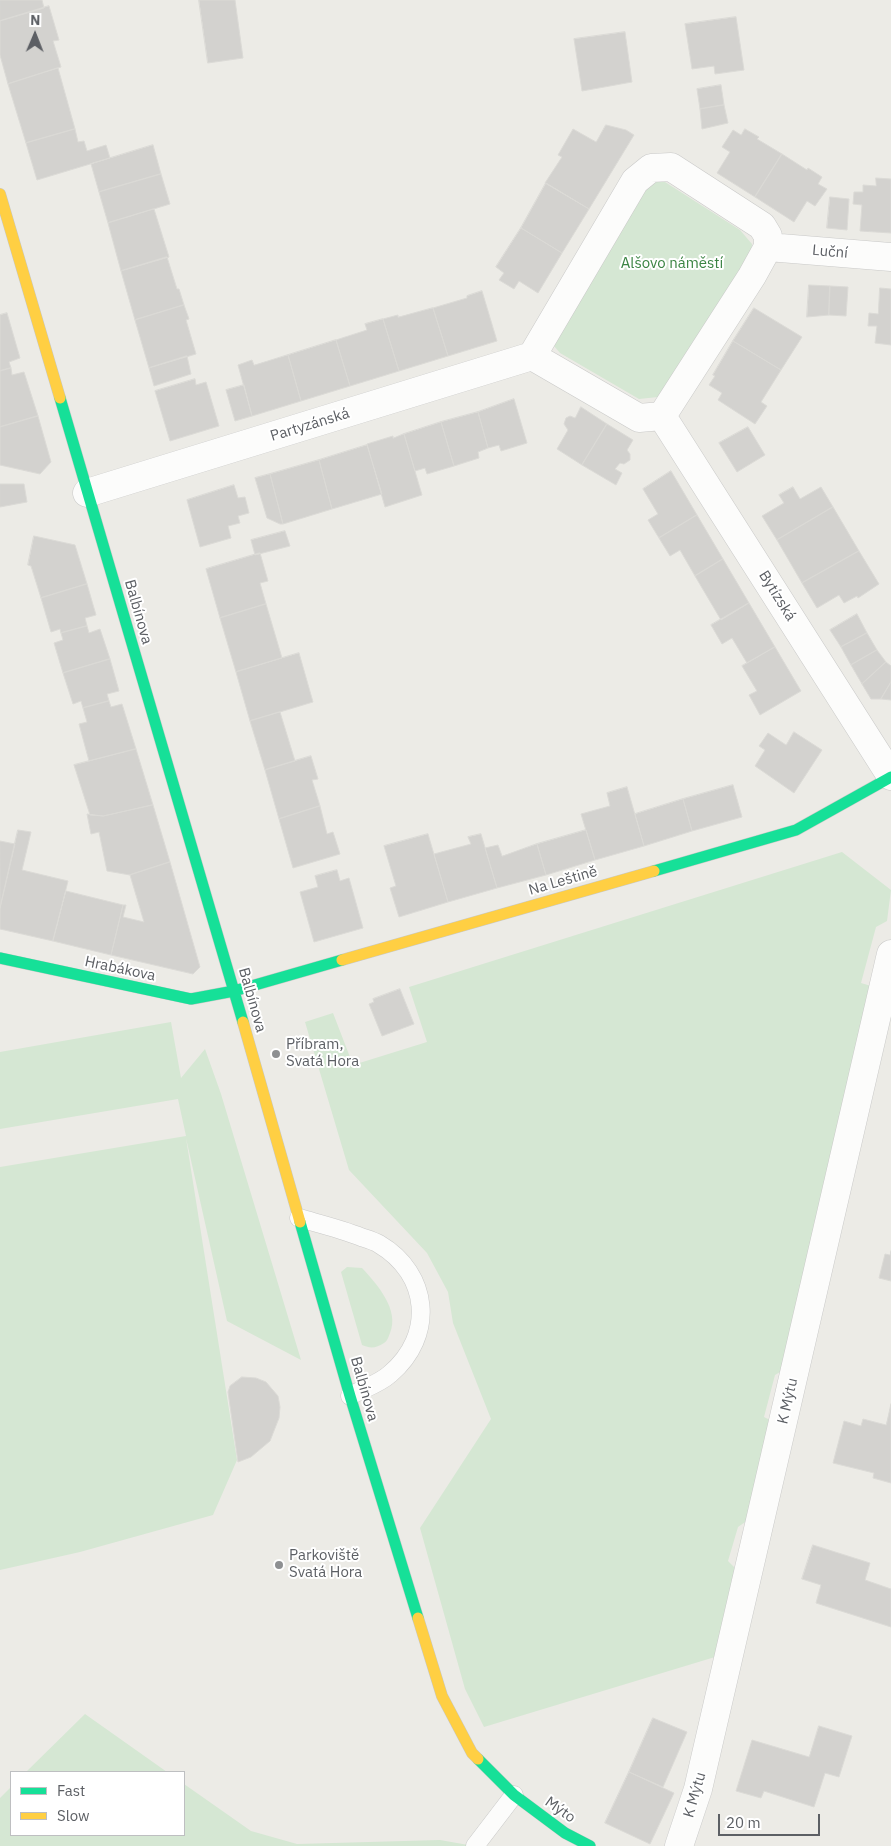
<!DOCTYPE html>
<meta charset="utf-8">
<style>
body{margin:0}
#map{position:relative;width:891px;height:1846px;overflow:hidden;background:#ecebe6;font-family:"IBM Plex Sans",sans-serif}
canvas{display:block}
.legend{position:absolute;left:10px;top:1771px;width:175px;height:65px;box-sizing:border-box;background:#fff;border:1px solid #bebfc1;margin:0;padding:6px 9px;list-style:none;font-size:15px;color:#5c5f64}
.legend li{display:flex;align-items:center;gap:10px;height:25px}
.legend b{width:25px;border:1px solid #bebfc1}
.north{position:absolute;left:10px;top:10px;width:50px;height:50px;-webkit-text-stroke:4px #fff;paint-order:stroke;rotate:1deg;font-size:14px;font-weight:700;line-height:20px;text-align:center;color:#5c5f64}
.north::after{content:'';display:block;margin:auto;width:18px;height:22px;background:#5c5f64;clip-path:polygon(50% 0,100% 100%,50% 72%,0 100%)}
.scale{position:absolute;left:718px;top:1814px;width:102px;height:22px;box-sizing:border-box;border:2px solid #5c5f64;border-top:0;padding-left:6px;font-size:15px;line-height:18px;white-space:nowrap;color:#5c5f64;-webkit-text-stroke:4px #fff;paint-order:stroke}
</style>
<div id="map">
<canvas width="891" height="1846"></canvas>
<ul class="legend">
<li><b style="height:6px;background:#16e098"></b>Fast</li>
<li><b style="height:6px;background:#ffcf43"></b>Slow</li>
</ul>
<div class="north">N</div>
<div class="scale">20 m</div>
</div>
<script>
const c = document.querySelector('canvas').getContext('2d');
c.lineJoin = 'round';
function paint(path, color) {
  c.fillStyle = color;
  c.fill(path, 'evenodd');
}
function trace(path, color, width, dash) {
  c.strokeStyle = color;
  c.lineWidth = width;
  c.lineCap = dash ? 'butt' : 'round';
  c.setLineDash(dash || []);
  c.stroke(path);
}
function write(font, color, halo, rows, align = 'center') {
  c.font = font + ' "IBM Plex Sans",sans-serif';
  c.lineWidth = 4;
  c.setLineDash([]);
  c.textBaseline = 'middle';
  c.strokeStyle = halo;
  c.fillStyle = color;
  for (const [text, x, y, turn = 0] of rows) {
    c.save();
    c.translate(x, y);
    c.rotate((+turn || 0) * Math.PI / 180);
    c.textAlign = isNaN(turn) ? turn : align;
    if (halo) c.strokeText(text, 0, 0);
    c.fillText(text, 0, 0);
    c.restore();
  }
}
paint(new Path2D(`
 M655 181 665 182 740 230 752 244 751 259 658 397 639 399 560 353 554 346 553 339 645 185Z
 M842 852 891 890 887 921 876 927 861 983 871 986 787 1368 775 1375 764 1417 774 1422 751 1518 738 1527 728 1561 737 1570 715 1657 484 1727 465 1689 420 1528 491 1419 453 1323 448 1292 427 1253 349 1170 305 1022 333 1013 353 1065 427 1042 409 987Z
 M171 1022 181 1078 205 1049 221 1094 301 1360 227 1321 186 1138 237 1460 213 1515 80 1552 0 1570V1167L186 1136 178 1099 0 1129V1052Z
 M347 1267 362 1268C377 1284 400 1310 390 1333 388 1338 388 1340 384 1343 376 1348 371 1349 362 1345L341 1272Z
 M85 1714 167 1772H26Z
 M184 1784 251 1831 297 1844 440 1840 474 1846H0V1798L11 1787V1835H184Z`), '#d5e7d3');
const building = new Path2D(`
 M0 0H42L44 8 0 21Z
 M199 0H235L243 58 208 63Z
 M49 6 59 40 53 41 61 67 8 84 0 55V21Z
 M736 17 744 70 715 74 714 66 692 69 685 24Z
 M625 32 632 82 582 91 574 39Z
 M58 68 75 129 26 143 8 84Z
 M721 85 724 105 700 109 697 89Z
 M724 105 728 123 702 129 700 109Z
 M606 125 626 130 634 135 589 209 545 183 562 157 558 155 573 129 596 142Z
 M75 129 78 142 84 141 87 151 106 145 110 158 37 180 26 143Z
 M745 129 759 137 757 139 782 154 755 197 717 173 730 152 722 147 733 130 741 135Z
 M153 145 161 174 99 192 91 164Z
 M782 154 807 170 808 168 822 177 818 184 827 189 815 206 807 201 794 222 755 197Z
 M161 174 170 204 108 223 99 192Z
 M876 178 891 179V233L860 231 862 205 853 204 854 192H863V185L876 186Z
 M546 183 589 209 562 253 521 228Z
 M830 197 849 199 847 230 827 228Z
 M154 209 169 257 121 271 108 223Z
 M521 228 562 253 538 293 519 281 514 289 499 280 504 273 496 267Z
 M167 257 177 289H179L184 305 135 320 121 271Z
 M809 285 830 286 829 315 807 317Z
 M830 286 848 287 846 316 829 315Z
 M880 288 891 289V345L875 343 877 326H868L869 313 878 314Z
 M482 291 497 341 448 356 433 308 467 298V296Z
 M184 305 189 319 186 320 196 354 149 368 135 320Z
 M433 308 448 356 399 371 383 319 398 315V317Z
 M754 308 802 337 781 370 733 341Z
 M7 313 20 358 9 362 11 368 0 371V315Z
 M383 319 399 371 350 386 336 340 367 330 365 324Z
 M336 340 350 386 301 401 288 355Z
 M733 341 781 370 761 402 767 406 755 424 718 400 722 393 709 385 715 376 713 375Z
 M288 355 301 401 252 416 238 365 252 360 254 365Z
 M187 356 191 374 154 386 149 368Z
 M11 368 12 375 24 372 38 416 0 427V371Z
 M195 379 196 385 206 382 219 426 170 441 155 391Z
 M244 385 252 416 235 421 226 390Z
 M514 399 527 443 501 451 499 445 488 448 478 412Z
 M581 407 607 424 582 465 557 449 568 430 564 424 566 418 570 416 575 418Z
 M478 412 488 448 478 452 479 458 454 466 441 422Z
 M38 416 51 462 40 474 0 465V427Z
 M441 422 454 466 427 474 425 468 415 471 404 434Z
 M607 424 633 440 627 450 630 454V460L624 464 620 463 615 469 622 473 616 485 582 465Z
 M748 427 765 455 737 472 719 443Z
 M404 434 422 495 385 507 367 444 393 436V438Z
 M367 445 382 494 332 509 319 460Z
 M319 460 332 509 283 524 270 474Z
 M671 471 697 515 659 538 648 520 658 514 643 489Z
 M270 474 283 524H280L267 518 255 478Z
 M0 484H24L27 502 0 507Z
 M234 485 238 498 245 497 249 513 238 516 240 523 228 526 231 538 200 547 187 500Z
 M793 487 800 499 821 487 833 507 777 540 762 516 784 503 779 495Z
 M833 507 859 551 802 583 777 540Z
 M697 515 723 559 695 576 680 550 670 556 659 538Z
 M285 531 290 546 255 555 251 540Z
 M34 536 75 545 87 584 41 598 31 566 28 565Z
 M859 551 879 584 858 598 857 596 844 603 839 595 817 608 802 583Z
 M260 553 268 581 260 583 266 604 220 618 206 569Z
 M723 559 749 603 721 620 695 576Z
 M87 584 96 615 85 618 87 626 61 633 60 629 51 632 41 598Z
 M749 603 775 647 747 663 732 638 722 644 711 625Z
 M266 604 282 658 236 672 220 618Z
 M857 614 867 633 841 647 830 630Z
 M87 626 89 633 100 629 110 659 63 673 54 643 63 640 61 633Z
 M867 633 877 650 851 665 841 647Z
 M775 647 801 691 760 715 749 695 757 691 742 666Z
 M877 650 886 662 862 684 851 665Z
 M299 653 313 702 250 721 236 672Z
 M110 659 119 691 107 694 109 701 83 708 81 701 73 704 63 673Z
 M886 662 891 666V682L881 699H871L862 684Z
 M891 682V700L881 699Z
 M109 701 111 707 122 704 136 749 89 761 79 724 87 722 83 708Z
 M280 712 295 761 265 770 250 721Z
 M794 732 822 750 794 793 755 766 765 750 759 746 768 733 786 745Z
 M136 749 153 805 103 816 90 815 74 765Z
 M311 756 318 779 312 780 320 806 279 819 265 770Z
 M733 785 742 817 692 831 683 799Z
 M627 787 644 846 595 860 581 814 610 806 607 793Z
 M683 799 692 831 644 846 635 814Z
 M153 805 170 862 130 875 107 871 99 832 91 834 87 814 103 816Z
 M320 806 327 834 333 832 340 854 293 868 279 819Z
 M18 830 31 832 22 870 68 881 53 941 0 929V908Z
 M586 830 595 860 546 875 537 844Z
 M428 834 448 902 399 917 390 888 396 886 384 846Z
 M481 834 497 888 448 902 434 854 471 844 468 837Z
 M0 841 15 844 0 908Z
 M537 844 546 875 497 888 485 848 498 845 502 856Z
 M170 862 200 967 193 974 111 955 123 905H126L123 917 144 922 130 875Z
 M337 870 340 881 349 878 363 928 314 942 300 892 318 887 315 876Z
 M66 891 123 905 111 955 53 941Z
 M400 989 414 1024 382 1036 369 1004 374 1002 373 999Z
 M891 1251V1281L879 1278 885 1254 890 1255Z
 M242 1377 256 1378 266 1382 278 1396 280 1407 279 1418 270 1441 251 1457 238 1462 228 1392 230 1386Z
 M891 1404V1483L873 1478 874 1473 833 1463 844 1421 861 1426 863 1419 886 1425Z
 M813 1545 870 1563 865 1580 891 1589V1627L816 1603 821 1585 802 1579Z
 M653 1718 687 1732 663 1787 629 1772Z
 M819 1726 852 1736 839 1777 825 1773 814 1807 764 1791 761 1798 736 1791 752 1740 809 1757Z
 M629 1772 674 1793 650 1844 605 1823Z`);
paint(building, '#d3d2cf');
trace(building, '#dbdad6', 1);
const lane = new Path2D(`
 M299 1218C320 1224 341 1229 361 1237 367 1239 374 1241 379 1244 430 1274 435 1336 390 1374 379 1384 362 1389 350 1396
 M475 1846 514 1795`);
const street = new Path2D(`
 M671 167 762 226 768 236V247L752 276 662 416 639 418 532 356 635 181 651 168Z
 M768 247 891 257
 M662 416 891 776
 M87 493 532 356
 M679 1846 698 1789 891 954`);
const fast = new Path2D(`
 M60 398 243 1022
 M654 871 796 830 891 777
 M0 958 191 999 234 991 342 960
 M300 1222 350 1396 418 1618
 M478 1759 514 1795 565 1833 590 1846`);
const slow = new Path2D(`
 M0 194 60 398
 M342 960 654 871
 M243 1022 300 1222
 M418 1618 442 1696 472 1753 478 1759`);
trace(lane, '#c9c9c8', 19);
trace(street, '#c9c9c8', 29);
trace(fast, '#c7c8c6', 12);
trace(slow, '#c7c8c6', 12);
trace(lane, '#fcfcfb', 18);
trace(street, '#fcfcfb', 28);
trace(fast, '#16e098', 11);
trace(slow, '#ffcf43', 11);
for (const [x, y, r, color] of [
 [276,1054,5,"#8e9092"],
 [279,1565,5,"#8e9092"]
]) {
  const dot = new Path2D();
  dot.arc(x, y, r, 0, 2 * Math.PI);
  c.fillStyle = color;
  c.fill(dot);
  trace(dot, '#fff', 2);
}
write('15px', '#5c5f64', '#fff', [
 ["Luční",830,252,5],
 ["Partyzánská",310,425,-17],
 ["Bytízská",777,596,58],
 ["Balbínova",138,612,74],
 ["Na Leštině",563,881,-16],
 ["Hrabákova",120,969,12],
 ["Balbínova",252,1000,74],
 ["Balbínova",364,1389,74],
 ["K Mýtu",788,1401,-77],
 ["K Mýtu",695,1795,-74],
 ["Mýto",560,1810,35]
]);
write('15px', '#3b8443', '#fff', [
 ["Alšovo náměstí",672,264]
]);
write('15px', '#5c5f64', '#fff', [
 ["Příbram,",286,1045],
 ["Svatá Hora",286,1062],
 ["Parkoviště",289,1556],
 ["Svatá Hora",289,1573]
], 'left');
</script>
